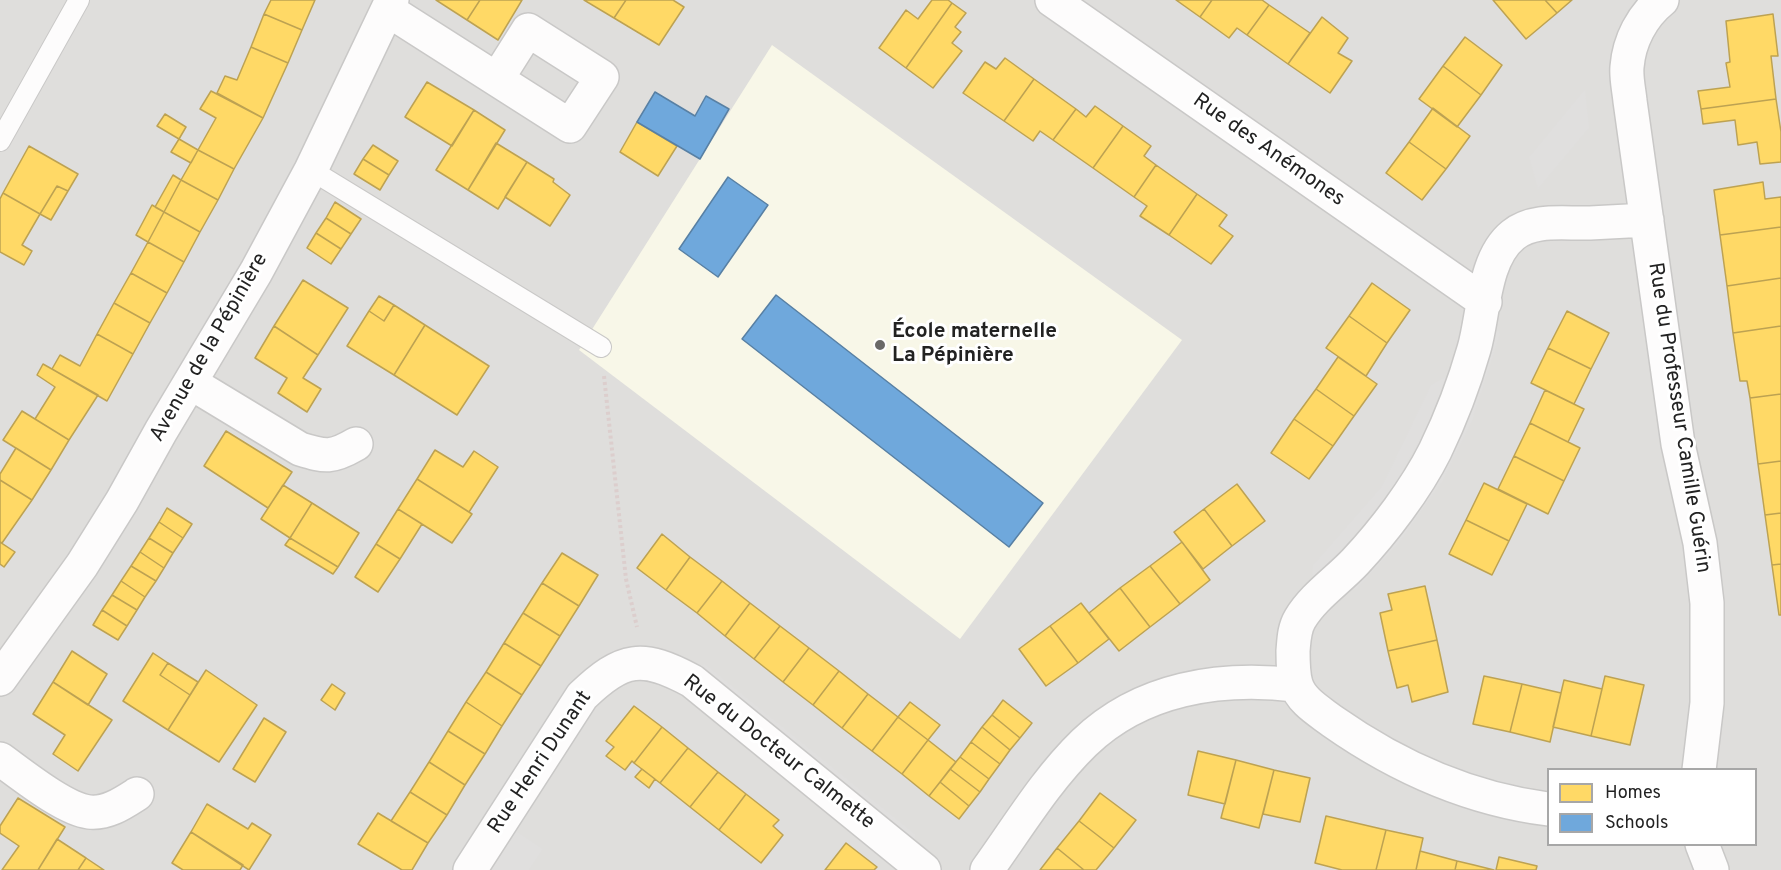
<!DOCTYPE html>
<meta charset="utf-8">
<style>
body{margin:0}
#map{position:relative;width:1781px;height:870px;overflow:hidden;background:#f0eeeb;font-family:Overpass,sans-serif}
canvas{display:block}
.legend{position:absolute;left:1547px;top:768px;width:210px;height:78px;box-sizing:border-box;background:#fff;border:2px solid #a7a7a7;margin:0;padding:8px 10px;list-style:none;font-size:18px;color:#222}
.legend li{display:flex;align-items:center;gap:12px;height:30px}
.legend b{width:30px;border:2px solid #a7a7a7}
</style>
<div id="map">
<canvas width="1781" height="870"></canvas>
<ul class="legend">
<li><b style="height:16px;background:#ffd966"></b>Homes</li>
<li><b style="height:16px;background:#6fa8dc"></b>Schools</li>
</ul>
</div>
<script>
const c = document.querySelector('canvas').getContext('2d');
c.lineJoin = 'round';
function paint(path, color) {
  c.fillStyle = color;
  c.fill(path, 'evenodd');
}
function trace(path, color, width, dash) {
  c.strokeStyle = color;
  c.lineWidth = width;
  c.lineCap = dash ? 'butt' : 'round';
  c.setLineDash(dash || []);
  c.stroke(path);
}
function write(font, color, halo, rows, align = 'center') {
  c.font = font + ' Overpass,sans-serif';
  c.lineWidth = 6;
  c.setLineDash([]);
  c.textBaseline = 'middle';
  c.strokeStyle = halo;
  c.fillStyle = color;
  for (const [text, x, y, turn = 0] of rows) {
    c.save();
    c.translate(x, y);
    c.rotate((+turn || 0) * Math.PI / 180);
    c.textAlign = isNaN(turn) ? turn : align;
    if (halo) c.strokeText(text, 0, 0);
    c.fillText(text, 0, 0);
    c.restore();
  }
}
paint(new Path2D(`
 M0 0H1781V870H0ZM1548 770H1756V844H1548Z`), '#dfdedc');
paint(new Path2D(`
 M772 45 1182 340 960 639 579 350Z`), '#f8f7e8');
paint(new Path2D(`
 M1585 89 1589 128 1538 189 1529 157Z
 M1493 321 1500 334 1472 421 1442 482 1399 543 1357 589 1343 591Z
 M1446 377 1431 420 1388 497 1354 539 1312 580 1313 565 1382 486 1431 385Z
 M705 664 915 834V849L690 669Z
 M516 831 543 849 529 870H491Z`), '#e0dfde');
const homes = new Path2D(`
 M271 0H315L302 30 264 14Z
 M436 0H480L467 20Z
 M480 0H522L498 40 467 20Z
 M584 0H626L614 18Z
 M626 0H673L684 7 659 45 614 18Z
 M932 0H948L952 3 906 68 879 48 906 10 918 19Z
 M1176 0H1212L1200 17Z
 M1212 0H1262L1269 5 1247 35 1237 28 1229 38 1200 17Z
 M1493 0H1545L1557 13 1526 39Z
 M1545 0H1572L1557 13Z
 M952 3 966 13 955 27 961 32 952 43 962 51 933 88 906 68Z
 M1269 5 1310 33 1288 64 1247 35Z
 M264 14 302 30 288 63 251 47Z
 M1773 14 1778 56H1771L1776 99 1701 109 1698 91 1730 87 1726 63 1730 62 1726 21Z
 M1322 17 1348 38 1338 53 1352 61 1330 93 1288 64Z
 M1465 37 1502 65 1481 95 1443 66Z
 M251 47 288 63 263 118 217 93 225 76 237 80Z
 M1005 58 1034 79 1004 121 963 93 985 62 996 69Z
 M1443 66 1481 95 1457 127 1419 99Z
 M1034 79 1076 109 1053 140 1040 131 1033 141 1004 121Z
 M427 82 474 110 452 146 405 117Z
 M211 91 263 118 234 169 198 150 216 118 200 109Z
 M1776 99 1781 132V162L1760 164 1757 142 1738 145 1735 120 1703 124 1701 109Z
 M1095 106 1123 126 1093 168 1053 140 1076 109 1086 117Z
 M1433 108 1470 136 1446 169 1409 142Z
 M474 110 505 130 468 190 436 170Z
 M165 114 186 127 179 139 157 126Z
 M637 122 677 146 658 176 620 152Z
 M1123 126 1151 146 1144 156 1156 165 1134 197 1093 168Z
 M179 139 198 150 191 163 171 152Z
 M1409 142 1446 169 1422 200 1386 173Z
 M496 143 527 162 498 209 468 190Z
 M373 145 398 161 389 175 363 159Z
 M29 146 78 174 68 191 57 186 40 214 3 193Z
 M198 150 234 169 218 200 181 180Z
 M363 159 389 175 380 190 354 174Z
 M527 162 554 179 553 182 570 195 550 226 505 197Z
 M1156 165 1197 194 1169 235 1140 216 1147 206 1134 197Z
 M173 175 181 180 164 212 155 207Z
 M181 180 218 200 200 232 164 212Z
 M1763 182 1765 199 1781 197V227L1720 235 1714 190Z
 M57 186 68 191 51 220 40 214Z
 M3 193 40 214 22 245 32 251 24 265 0 252V199Z
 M1197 194 1227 215 1219 226 1233 236 1211 264 1169 235Z
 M335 202 361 219 351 234 326 218Z
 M152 205 164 212 148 242 136 235Z
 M164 212 200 232 184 262 148 242Z
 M326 218 351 234 341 249 316 233Z
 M1781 227V278L1727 286 1720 235Z
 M316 233 341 249 331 264 307 248Z
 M148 242 184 262 167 293 131 273Z
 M131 273 167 293 150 323 114 303Z
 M1781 278V326L1733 333 1727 286Z
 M303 280 348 308 318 355 274 326Z
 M1372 283 1410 310 1387 343 1349 316Z
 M379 296 394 305 384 321 369 311Z
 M114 303 150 323 133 354 97 334Z
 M394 305 425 325 394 375 347 346 369 311 384 321Z
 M1567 311 1609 333 1591 369 1548 348Z
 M1349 316 1387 343 1366 376 1326 348Z
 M425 325 489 366 457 415 394 375Z
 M274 326 318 355 303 378 321 389 307 412 278 393 287 378 255 358Z
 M1781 326V394L1750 398 1747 381H1740L1733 333Z
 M97 334 133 354 107 401 52 369 60 355 80 366Z
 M1548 348 1591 369 1574 404 1531 383Z
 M1338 357 1377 384 1354 416 1316 389Z
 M43 364 98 395 69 440 35 419 55 387 37 375Z
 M1316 389 1354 416 1333 446 1294 419Z
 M1545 390 1584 409 1568 442 1530 423Z
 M1781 394V461L1758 464 1750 398Z
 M22 411 69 440 51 470 3 440Z
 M1294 419 1333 446 1309 479 1271 453Z
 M1530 423 1580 448 1564 481 1514 456Z
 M226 431 292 472 268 508 204 466Z
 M16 448 51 470 32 500 0 480V474Z
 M435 450 463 467 474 451 498 467 469 512 417 479Z
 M1514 456 1564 481 1548 514 1498 489Z
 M1781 461V513L1765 515 1758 464Z
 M417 479 472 514 452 543 398 509Z
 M0 480 32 500 2 543 0 542Z
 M1484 483 1527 504 1509 541 1466 520Z
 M1237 484 1265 521 1232 546 1204 509Z
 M283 485 312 503 290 538 261 519Z
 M312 503 359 533 338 567 290 538Z
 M167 508 192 524 183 538 159 522Z
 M398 509 422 524 400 559 376 544Z
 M1204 509 1232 546 1203 569 1174 532Z
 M1781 513V564L1772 565 1765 515Z
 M1466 520 1509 541 1492 575 1449 554Z
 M159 522 183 538 173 553 149 538Z
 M662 534 690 557 666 590 637 568Z
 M149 538 173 553 164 568 140 552Z
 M290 538 338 567 333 574 285 545Z
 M0 542 15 552 4 567 0 564Z
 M1182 542 1210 580 1180 604 1150 566Z
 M376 544 400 559 378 592 355 577Z
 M140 552 164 568 156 581 131 566Z
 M562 553 598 575 579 606 542 583Z
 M690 557 722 581 697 613 666 590Z
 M1781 564V615H1779L1772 565Z
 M131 566 156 581 145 597 121 581Z
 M1150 566 1180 604 1150 627 1120 588Z
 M121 581 145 597 137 610 112 595Z
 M722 581 750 603 725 636 697 613Z
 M542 583 579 606 560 636 523 613Z
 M1425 586 1437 640 1388 651 1380 613 1392 610 1388 594Z
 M1120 588 1150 627 1119 651 1089 613Z
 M112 595 137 610 127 626 102 610Z
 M750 603 780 626 754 659 725 636Z
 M1081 603 1109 639 1078 663 1050 626Z
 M102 610 127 626 118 640 93 625Z
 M523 613 560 636 541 666 504 643Z
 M780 626 809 648 783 682 754 659Z
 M1050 626 1078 663 1046 686 1019 649Z
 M1437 640 1448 692 1412 702 1408 685 1397 688 1388 651Z
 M504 643 541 666 522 695 486 672Z
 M809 648 839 671 813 705 783 682Z
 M72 651 107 674 88 705 53 682Z
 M153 653 168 663 160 675 190 695 168 730 123 701Z
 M168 663 198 682 190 695 160 675Z
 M206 670 257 705 219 762 168 730Z
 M839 671 868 694 842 728 813 705Z
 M486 672 522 695 502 726 466 702Z
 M1484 676 1522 684 1510 732 1473 724Z
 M1605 676 1644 685 1630 745 1591 736Z
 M1564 680 1602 689 1591 736 1553 727Z
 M53 682 112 720 78 771 53 754 65 735 33 714Z
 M332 684 345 693 335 710 321 700Z
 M1522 684 1561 693 1550 742 1510 732Z
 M868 694 898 717 872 751 842 728Z
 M1003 700 1032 723 1020 738 992 715Z
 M466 702 502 726 485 754 448 731Z
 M910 702 940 725 928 740 898 717Z
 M634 706 662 727 634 763 632 761 625 770 606 756 614 747 606 741Z
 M992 715 1020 738 1010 750 982 727Z
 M898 717 928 740 902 774 872 751Z
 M264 718 286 732 255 782 233 769Z
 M662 727 688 748 660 783 634 763Z
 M982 727 1010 750 1000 764 971 742Z
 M448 731 485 754 465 785 429 762Z
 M928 740 956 762 929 796 902 774Z
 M971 742 1000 764 989 779 960 757Z
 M688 748 718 772 690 807 660 783Z
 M1198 751 1236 760 1225 804 1188 795Z
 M960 757 989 779 980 792 950 769Z
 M1236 760 1274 770 1259 828 1221 818Z
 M429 762 465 785 447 815 410 792Z
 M642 769 655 779 649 788 635 777Z
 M950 769 980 792 969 806 940 782Z
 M1274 770 1310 778 1300 822 1263 814Z
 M718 772 746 794 719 830 690 807Z
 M940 782 969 806 959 819 929 796Z
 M410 792 447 815 428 843 391 821Z
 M1100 793 1136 820 1114 848 1079 821Z
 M746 794 779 820 773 826 783 835 761 863 719 830Z
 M18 798 65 827 38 870H2L19 846 0 833V826Z
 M207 804 248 829 252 823 271 835 249 870 191 832Z
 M378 813 428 843 412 870H402L358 844Z
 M1326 816 1386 830 1376 870H1342L1315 863Z
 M1079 821 1114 848 1096 870H1084L1057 848Z
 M1386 830 1423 838 1416 870H1376Z
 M191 832 243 865 240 870H183L172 863Z
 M57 839 86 858 78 870H38Z
 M846 843 877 867 874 870H825Z
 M1057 848 1084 870H1040Z
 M1420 851 1457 861 1455 870H1416Z
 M1499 857 1537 866 1536 870H1496Z
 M86 858 104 870H78Z
 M1457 861 1474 865 1494 870H1455Z`);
paint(homes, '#ffd966');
trace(homes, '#bda252', 1.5);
const schools = new Path2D(`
 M655 92 695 116 706 96 729 109 700 159 637 122Z
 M728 177 768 205 718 277 679 249Z
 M776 295 1043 503 1009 547 742 339Z`);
paint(schools, '#6fa8dc');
trace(schools, '#5880a4', 1.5);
const lane = new Path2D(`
 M0 141 79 0
 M311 170 601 347`);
const street = new Path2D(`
 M1052 0 1485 302
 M1662 0C1642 16 1629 41 1627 67 1626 78 1629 90 1630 101L1678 444 1700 543 1707 603V703L1699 770
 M388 10 570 126 602 77 528 30 497 79
 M191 383 300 449C326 457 332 458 356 444
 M0 679 82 565 122 501 161 431 256 272 311 170 392 0
 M0 759C21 774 64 809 89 812 107 814 123 803 137 794
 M1548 809C1470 799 1396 766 1332 721 1319 711 1301 701 1296 684 1293 674 1293 662 1293 651 1294 640 1294 629 1300 619 1313 597 1337 581 1355 562 1384 531 1416 489 1435 451 1451 418 1464 384 1474 349 1484 315 1483 259 1513 235 1534 218 1565 224 1590 223 1609 222 1628 221 1647 220
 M1702 844 1712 870
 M470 870 582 696C623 657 642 654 692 681L924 870
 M987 870C1018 827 1046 780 1084 743 1141 688 1220 676 1296 685`);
trace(lane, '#c9c8c7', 22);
trace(street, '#c9c8c7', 36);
trace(new Path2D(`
 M604 376 626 579 637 627`), '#dccecd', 4, [3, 3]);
trace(lane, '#fdfcfc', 20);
trace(street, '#fdfcfc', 33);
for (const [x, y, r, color] of [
 [880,345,6,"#6a6968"]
]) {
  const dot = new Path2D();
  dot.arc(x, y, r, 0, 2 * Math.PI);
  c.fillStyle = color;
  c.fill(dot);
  trace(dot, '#fff', 2);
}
write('21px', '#222', '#fff', [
 ["Rue des Anémones",1268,151,35],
 ["Avenue de la Pépinière",210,348,-60],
 ["Rue du Professeur Camille Guérin",1678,418,81],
 ["Rue du Docteur Calmette",778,753,38],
 ["Rue Henri Dunant",541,763,-56]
]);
write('bold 21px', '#222', '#fff', [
 ["École maternelle",892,333],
 ["La Pépinière",892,357]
], 'left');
</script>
